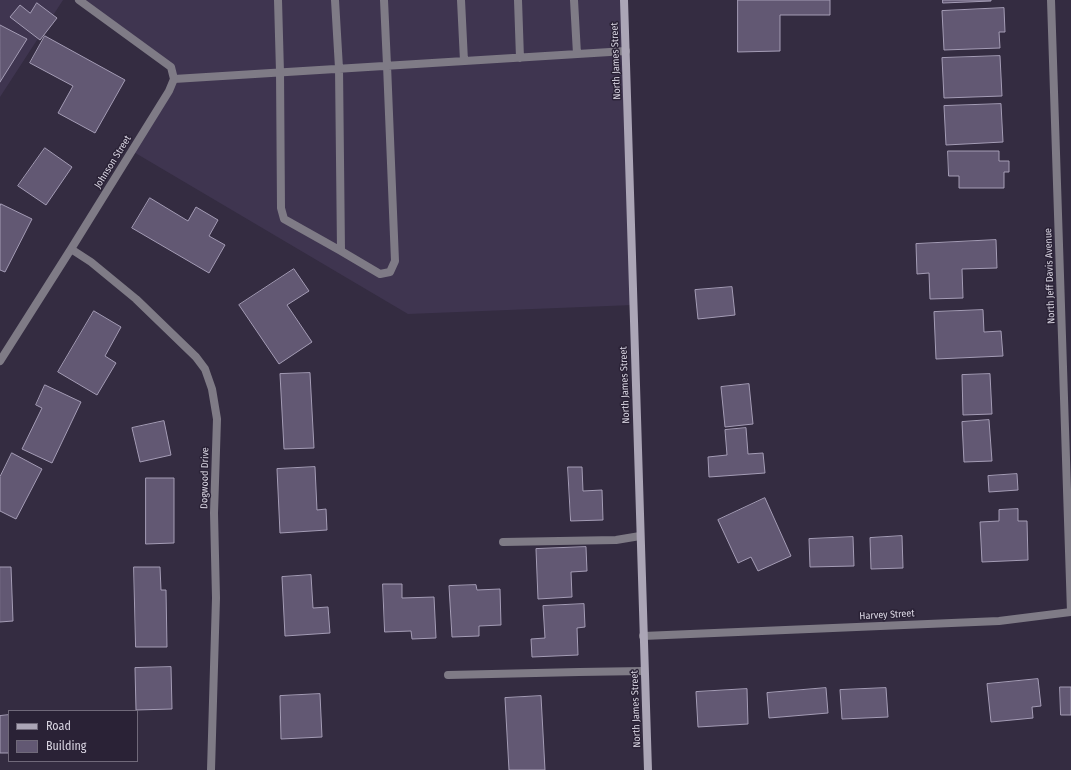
<!DOCTYPE html>
<style>
body{margin:0}
#map{position:relative;width:1071px;height:770px;overflow:hidden;background:#342c41;font-family:"Fira Sans Condensed",sans-serif}
canvas{display:block}
.legend{position:absolute;left:8px;top:710px;width:130px;height:52px;box-sizing:border-box;background:#2a2236;border:1px solid #70697a;margin:0;padding:5px 7px;list-style:none;font-size:12px;color:#d8d4e1}
.legend li{display:flex;align-items:center;gap:8px;height:20px}
.legend b{width:20px;border:1px solid #70697a}
</style>
<div id="map">
<canvas width="1071" height="770"></canvas>
<ul class="legend">
<li><b style="height:5px;background:#aba5b6"></b>Road</li>
<li><b style="height:11px;background:#625873"></b>Building</li>
</ul>
</div>
<script>
const c = document.querySelector('canvas').getContext('2d');
c.lineJoin = 'round';
function paint(path, color) {
  c.fillStyle = color;
  c.fill(path, 'evenodd');
}
function trace(path, color, width, dash) {
  c.strokeStyle = color;
  c.lineWidth = width;
  c.lineCap = dash ? 'butt' : 'round';
  c.setLineDash(dash || []);
  c.stroke(path);
}
function write(font, color, halo, rows, align = 'center') {
  c.font = font + ' "Fira Sans Condensed",sans-serif';
  c.lineWidth = 3;
  c.setLineDash([]);
  c.textBaseline = 'middle';
  c.strokeStyle = halo;
  c.fillStyle = color;
  for (const [text, x, y, turn = 0] of rows) {
    c.save();
    c.translate(x, y);
    c.rotate((+turn || 0) * Math.PI / 180);
    c.textAlign = isNaN(turn) ? turn : align;
    if (halo) c.strokeText(text, 0, 0);
    c.fillText(text, 0, 0);
    c.restore();
  }
}
paint(new Path2D(`
 M0 0H63L0 97Z
 M79 0H624L633 305 408 314 132 151 169 91 171 67Z`), '#3f3550');
const building = new Path2D(`
 M738 0H830V15H780V51L738 52Z
 M943 0H991V1L943 3Z
 M37 3 57 18 40 40 10 17 20 5 30 13Z
 M1004 8 1005 32H999L1000 48 944 50 942 11Z
 M0 25 27 39 0 82Z
 M45 36 125 80 95 133 58 113 73 86 30 63Z
 M1000 56 1002 96 944 98 942 58Z
 M1001 104 1003 142 946 145 944 106Z
 M45 148 72 167 46 205 18 186Z
 M948 151H999V161H1009V172H1004V188H959V176H949Z
 M150 198 188 221 196 207 218 220 209 236 225 245 209 273 132 228Z
 M1 204 32 219 5 272 0 270V207Z
 M996 240 997 268 962 269 963 298 930 299 929 273 917 274 916 244Z
 M294 269 309 291 287 305 312 342 279 364 239 305Z
 M732 287 735 315 698 319 695 290Z
 M983 310 984 332 1001 331 1003 356 936 359 934 312Z
 M94 311 121 327 105 356 116 363 97 395 58 372Z
 M310 373 314 448 284 449 280 374Z
 M990 374 992 414 963 415 962 375Z
 M749 384 753 424 725 427 721 387Z
 M45 385 81 402 52 463 22 449 42 408 36 405Z
 M989 420 992 461 964 462 962 422Z
 M164 421 171 455 140 462 132 428Z
 M746 428 748 454 763 453 765 473 709 477 708 457 727 455 725 430Z
 M12 453 42 469 16 519 0 511V477Z
 M315 467 317 510 326 509 327 530 280 533 277 469Z
 M568 467H582L583 491 602 490 603 520 571 521Z
 M1017 474 1018 490 989 492 988 476Z
 M146 478H174V543L146 544Z
 M765 498 791 556 758 571 751 557 738 563 718 520Z
 M1018 509V521H1027L1028 560 982 562 980 522 999 521V510Z
 M902 536 903 568 871 569 870 538Z
 M853 537 854 566 810 567 809 539Z
 M586 547 587 571 571 572 572 597 538 599 536 549Z
 M0 567H11L13 621 0 622Z
 M134 567H160L161 590H166L167 647H136Z
 M311 575 313 608 328 607 330 633 285 636 282 577Z
 M383 584H402V598L434 597 436 638 412 639 411 631 385 632Z
 M476 585 477 590 500 589 501 625 479 626V636L452 637 449 586Z
 M584 604 585 627 577 628 578 655 532 657 531 639 545 638 543 606Z
 M171 667 172 709 136 710 135 668Z
 M1038 679 1041 706 1032 707 1033 718 991 722 987 684Z
 M1060 687H1071V715H1061Z
 M826 688 828 713 769 718 767 693Z
 M886 688 888 717 842 719 840 690Z
 M747 689 748 724 698 727 696 692Z
 M320 694 322 737 281 739 280 696Z
 M541 696 545 770H509L505 698Z
 M9 715V753H0V716Z`);
paint(building, '#625873');
trace(building, '#a49cb5', 1);
trace(new Path2D(`
 M278 0 280 72 281 208 284 219 341 251 339 68 335 0
 M461 0 464 61
 M518 0 520 58
 M574 0 577 54
 M174 79 626 51
 M341 251 380 274 390 272 395 261 387 65 384 0
 M503 542 616 540 640 536
 M448 675 579 672 644 671`), '#7f7b86', 8);
trace(new Path2D(`
 M71 249 91 262 136 299 196 357 205 369 212 389 217 419 214 513 216 598 211 770
 M0 361 71 249 169 91 174 79 171 67 79 0
 M643 636 999 621 1071 612 1051 0`), '#7f7b86', 8);
trace(new Path2D(`
 M624 0 648 770`), '#aba5b6', 8);
write('10px', '#d8d4e1', '#2a2236', [
 ["North James Street",616,61,-92],
 ["Johnson Street",113,162,-58],
 ["North Jeff Davis Avenue",1050,276,-92],
 ["North James Street",625,385,-92],
 ["Dogwood Drive",205,478,-89],
 ["Harvey Street",887,615,-3],
 ["North James Street",636,709,-92]
]);
</script>
